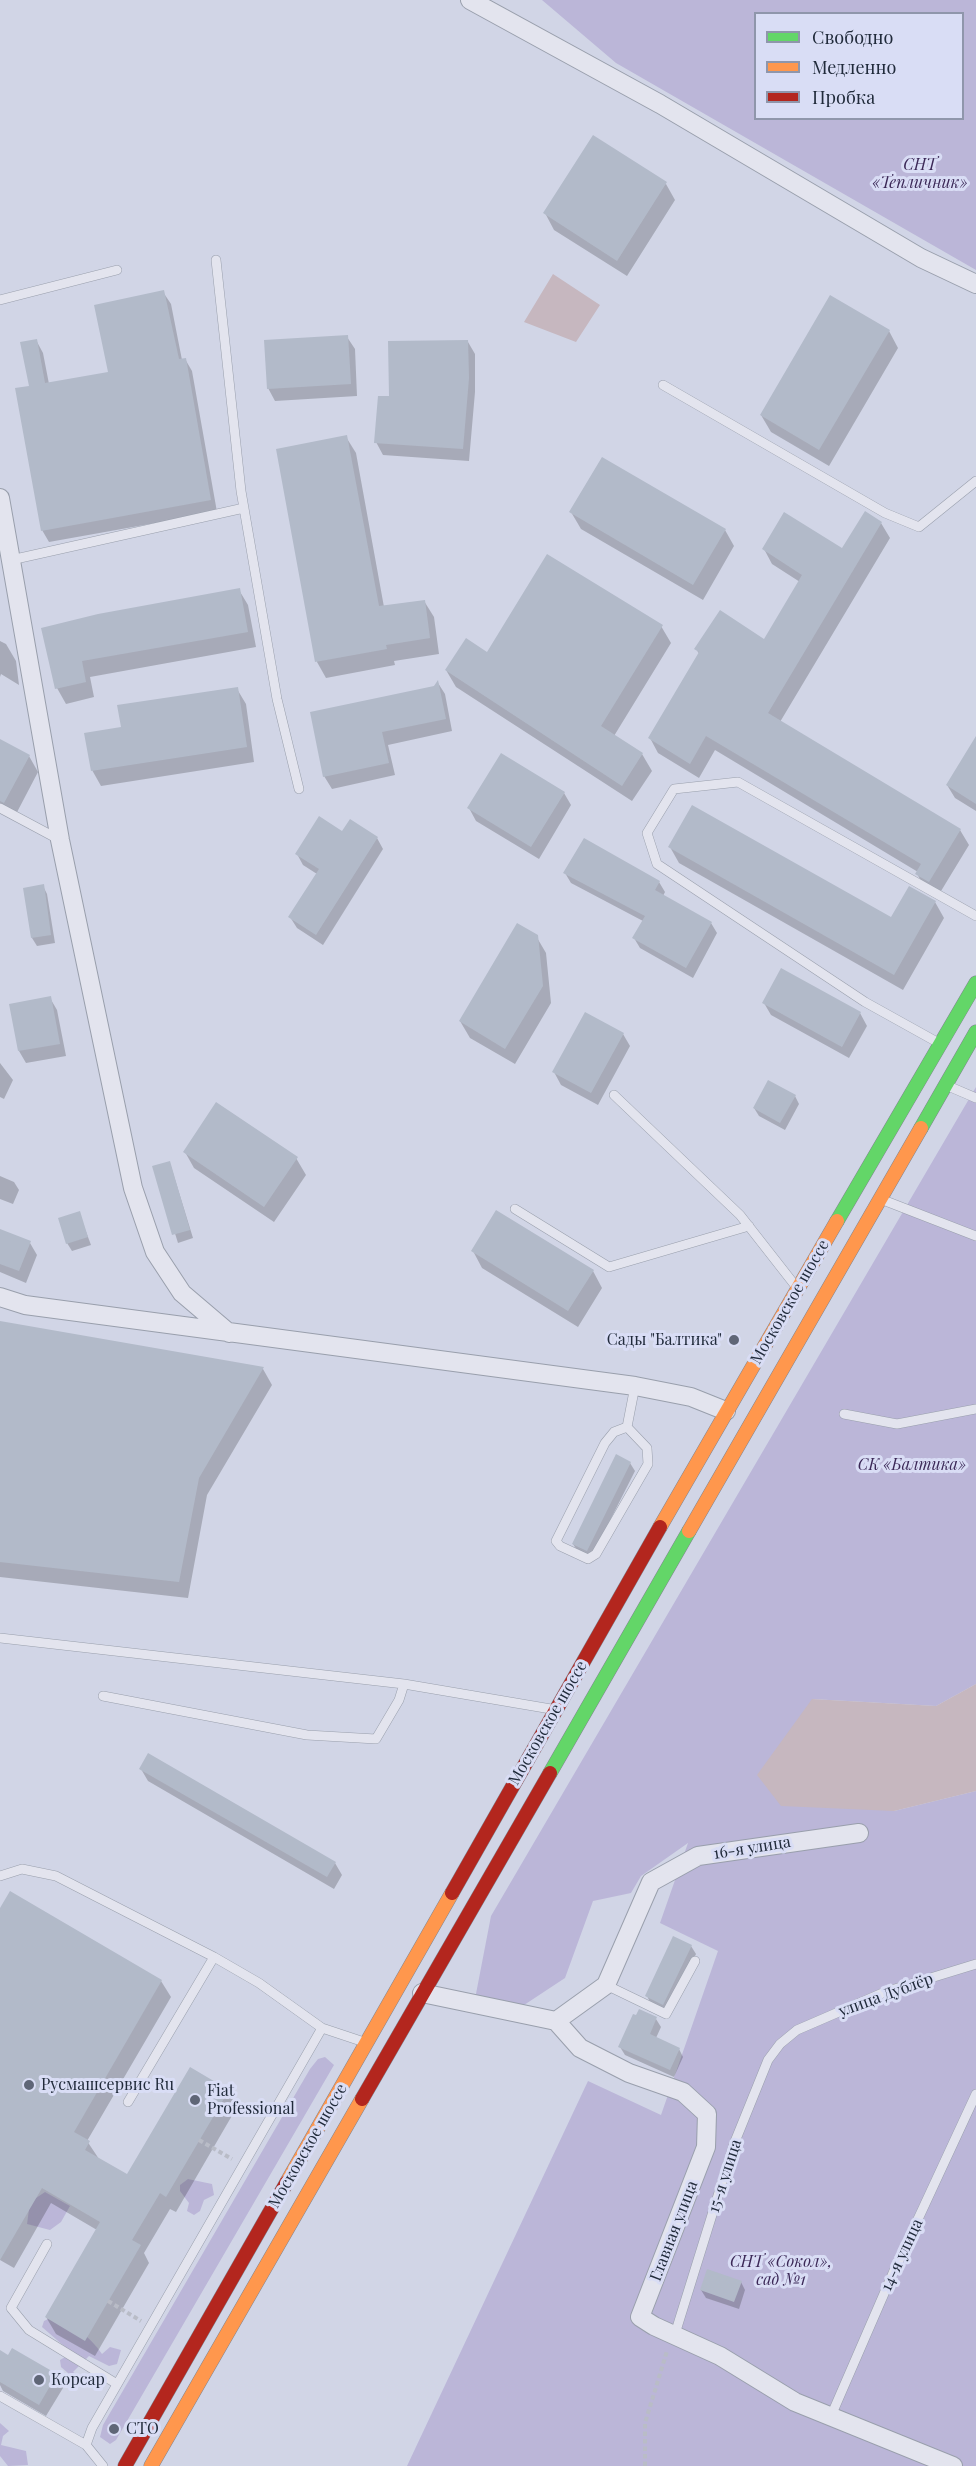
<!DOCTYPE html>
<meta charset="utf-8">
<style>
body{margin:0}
#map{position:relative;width:976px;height:2466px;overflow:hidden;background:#d1d5e6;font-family:"Playfair Display",serif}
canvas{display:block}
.legend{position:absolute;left:754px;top:12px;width:210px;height:108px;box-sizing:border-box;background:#d9ddf5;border:2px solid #8f96ab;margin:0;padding:8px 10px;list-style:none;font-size:18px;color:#212b3b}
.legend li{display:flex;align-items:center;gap:12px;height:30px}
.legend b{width:30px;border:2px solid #8f96ab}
</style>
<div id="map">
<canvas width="976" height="2466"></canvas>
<ul class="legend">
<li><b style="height:8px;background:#63d668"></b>Свободно</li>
<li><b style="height:8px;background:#ff974d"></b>Медленно</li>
<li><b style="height:8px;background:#b3261e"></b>Пробка</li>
</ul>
</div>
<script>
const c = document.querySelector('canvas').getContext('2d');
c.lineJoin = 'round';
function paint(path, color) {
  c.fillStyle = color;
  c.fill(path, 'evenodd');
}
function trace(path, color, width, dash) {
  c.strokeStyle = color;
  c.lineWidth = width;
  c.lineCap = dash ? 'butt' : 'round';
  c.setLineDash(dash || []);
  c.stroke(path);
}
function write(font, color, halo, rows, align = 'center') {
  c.font = font + ' "Playfair Display",serif';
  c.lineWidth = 6;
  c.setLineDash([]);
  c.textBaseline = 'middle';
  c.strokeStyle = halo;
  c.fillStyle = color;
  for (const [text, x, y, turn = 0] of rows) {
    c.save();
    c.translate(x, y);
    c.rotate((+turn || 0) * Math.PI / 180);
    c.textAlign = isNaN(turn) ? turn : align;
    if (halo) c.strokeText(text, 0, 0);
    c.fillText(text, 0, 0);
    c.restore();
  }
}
paint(new Path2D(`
 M542 0H976V270L616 63ZM756 14H962V118H756Z
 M976 1087V1684L936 1706 812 1699 894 1811 976 1791V2466H407L588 2081 661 2115 718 1951 660 1923 688 1843 641 1876 631 1893 593 1901 565 1978 518 2009 475 1999 491 1916Z
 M325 2057 334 2065 116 2440 110 2444 100 2437 103 2425 310 2069 318 2059Z
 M188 2179 212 2184 214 2195 204 2200 200 2211 194 2215 187 2211 189 2203 180 2191V2185Z
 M45 2192 70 2206 61 2222 50 2230 27 2224 30 2202Z
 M54 2316C74 2326 89 2335 102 2354L110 2347 121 2350 117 2364 109 2366 89 2356 73 2372 78 2375 82 2384 70 2389 66 2384 68 2373 61 2367 60 2360 72 2353 42 2327 44 2321Z
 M0 2423 9 2431 3 2436 1 2445 26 2451 28 2465 8 2466 0 2456Z`), '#bbb6d8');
paint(new Path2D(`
 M553 274 600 305 576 342 524 322Z
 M976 1684V1791L894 1811 781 1806 757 1775 812 1699 936 1706Z`), '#c6b7bf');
paint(new Path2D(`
 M666 184 675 200 627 276 554 230 545 213Z
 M163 292 171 304 182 360 185 359 192 371 217 512 49 542 42 530 30 387 36 340 43 353 49 384 110 373Z
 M889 331 898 348 829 466 771 432 761 415Z
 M347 337 355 349 357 396 275 401 268 388Z
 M468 342 475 354V392L469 461 383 455 376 442 390 398Z
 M346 437 356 453 384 607 424 601 434 617 439 654 394 661 395 665 326 678 317 662Z
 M571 512 725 530 734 546 703 600 581 529Z
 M881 523 890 538 780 722 960 830 969 845 938 896 926 889 917 874 918 872 715 750 699 778 658 753 650 738 700 655 696 649 765 642 800 582 772 564 764 549 843 550Z
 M239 590 248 605 256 647 90 677 94 697 66 704 57 688 98 615Z
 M661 626 671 643 614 736 642 754 652 771 632 801 456 687 446 670 487 654Z
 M0 641 6 644 16 661 19 685 1 674 0 677Z
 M438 683 445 694 452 731 388 745 395 775 332 789 324 776Z
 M237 689 246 704 254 762 101 786 92 770 122 728Z
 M976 738V811L955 798 947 785Z
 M0 740 29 756 38 772 15 816 0 808Z
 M564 793 571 805 539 859 476 821 469 808Z
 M343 833 377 838 383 849 323 945 297 928 290 917 317 874 303 865 297 854Z
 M670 847 892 919 935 902 944 918 903 990 679 863Z
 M565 873 659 882 665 892 663 896 711 923 717 933 693 978 640 948 634 938 643 921 571 883Z
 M43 886 47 894 55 943 37 946 32 938Z
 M536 936 546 953 551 1003 515 1064 470 1038 460 1021Z
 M50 998 57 1010 66 1056 26 1063 19 1051Z
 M764 1003 860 1013 867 1026 849 1058 771 1015Z
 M623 1034 630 1046 598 1105 561 1085 554 1072Z
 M0 1063 13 1080 4 1099 0 1097Z
 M795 1096 799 1104 785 1130 759 1116 754 1108Z
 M185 1152 296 1158 306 1175 274 1222 194 1168Z
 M170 1163 193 1238 178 1243 154 1167Z
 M0 1176 14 1182 19 1190 13 1204 0 1199Z
 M79 1213 91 1245 72 1251 67 1243Z
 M0 1230 30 1243 37 1255 26 1283 0 1272Z
 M473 1251 593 1271 602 1288 578 1327 482 1268Z
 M0 1323 263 1369 272 1385 207 1495 188 1598 0 1577Z
 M630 1463 635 1471 591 1558 578 1552 573 1544Z
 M141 1769 335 1863 342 1875 334 1889 148 1781Z
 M0 1911 161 1981 171 1997 87 2141 99 2159 128 2176 228 2091 237 2107 176 2212 170 2209 144 2253 149 2263 95 2356 56 2334 46 2317 97 2230 51 2203 14 2268 0 2260Z
 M691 1946 696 1954 668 2012 651 2004 647 1996Z
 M640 2011 656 2019 661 2027 656 2038 679 2049 683 2057 674 2077 625 2055 620 2047Z
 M741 2282 745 2290 739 2309 706 2298 701 2290Z
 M0 2355 56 2375 63 2388 46 2416 3 2391 0 2385Z`), '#0003');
paint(new Path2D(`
 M593 135 667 182 617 261 543 213Z
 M164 290 179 359 186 358 211 500 41 531 15 388 29 386 20 342 37 339 45 383 108 372 94 305Z
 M830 295 890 330 819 450 760 415Z
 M348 335 351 384 267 389 264 340Z
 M468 340 469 378 463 449 374 443 378 396H389L388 341Z
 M347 435 379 606 425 600 430 638 386 645 387 649 315 662 276 449Z
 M602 457 726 529 693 585 569 512Z
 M865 511 882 522 768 713 961 829 929 882 915 874 921 864 706 736 690 764 648 738 699 652 694 649 720 610 764 639 802 575 762 549 784 512 842 548Z
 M547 554 663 625 601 726 643 753 622 786 445 670 466 638 487 652Z
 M240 588 248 632 82 661 86 682 55 689 41 628 98 614Z
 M438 680 446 719 382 732 389 763 323 777 310 712 434 686Z
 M238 687 247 747 91 771 84 733 121 727 117 705Z
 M976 736V804L946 785Z
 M0 739 30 755 4 803 0 801Z
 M501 753 565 792 531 847 467 808Z
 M692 805 891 917 909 886 936 901 894 975 668 847Z
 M319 816 342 831 350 819 378 837 316 935 288 917 319 869 295 854Z
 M584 838 660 881 655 890 712 922 686 968 632 938 645 916 563 873Z
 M44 884 51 935 31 938 23 888Z
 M517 923 538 935 543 986 505 1049 459 1021Z
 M781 968 861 1012 842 1047 762 1003Z
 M51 996 60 1044 18 1051 9 1004Z
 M585 1012 624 1033 591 1093 552 1072Z
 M768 1080 796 1095 780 1123 753 1108Z
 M216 1102 298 1157 264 1207 183 1152Z
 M170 1161 190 1230 172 1235 152 1166Z
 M496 1210 594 1270 568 1311 471 1251Z
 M80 1211 88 1237 66 1244 58 1218Z
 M0 1229 31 1241 19 1271 0 1264Z
 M0 1321 264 1367 199 1478 179 1582 0 1562Z
 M616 1454 631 1462 587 1551 572 1544Z
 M148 1753 336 1862 327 1877 139 1769Z
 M10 1891 162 1980 74 2132 90 2141 85 2150 127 2174 190 2067 229 2090 166 2197 160 2193 132 2240 141 2245 85 2341 45 2317 100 2222 42 2188 0 2260V1908Z
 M673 1936 692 1945 663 2005 645 1996Z
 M639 2009 657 2017 650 2034 680 2048 670 2070 618 2047 633 2014 636 2015Z
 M707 2269 742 2281 734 2302 700 2290Z
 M12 2348 57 2374 39 2405 0 2382V2350L8 2355Z`), '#b2bac9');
const lane = new Path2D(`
 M216 260 241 491 277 699 299 789
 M0 300 117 270
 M663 385 885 513 919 527 976 481
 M11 560 244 508
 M0 808 60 840
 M937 1042 865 1002 657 864 647 833 674 789 738 782 976 916
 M948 1086 976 1098
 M614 1095 740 1215 794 1284
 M883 1200 976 1236
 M515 1209 609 1267 749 1226
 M844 1414 897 1424 976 1409
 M627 1427 647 1448 648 1464 596 1554 588 1559 560 1546 556 1541 605 1443 614 1432Z
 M627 1427 635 1386
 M0 1638 404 1684 551 1709
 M103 1696 307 1735 376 1739 399 1700 404 1684
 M0 1876 22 1869 56 1876 214 1957
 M606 1985 666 2014 695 1961
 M128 2102 214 1957 259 1983 322 2028
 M47 2244 11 2308 29 2330 117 2384
 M675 2334 734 2144 768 2060 780 2044 797 2030 885 1992 976 1964
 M0 2396 86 2445
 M831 2416 893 2273 976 2094
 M103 2466 86 2445 92 2428 322 2028 364 2042`);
const street = new Path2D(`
 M470 0 660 104 921 258 976 284
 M0 498 60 840 133 1188 155 1252 182 1293 229 1333
 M0 1297 25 1305 635 1386 691 1397 726 1411
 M422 1993 556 2021 580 2048 629 2073 683 2092 707 2114 706 2147 640 2317 654 2326 720 2356 795 2402 953 2466
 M556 2021 606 1985 651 1882 698 1856 859 1833`);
const fast = new Path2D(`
 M921 1128 976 1032
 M837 1221 976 983
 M550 1773 689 1531`);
const slow = new Path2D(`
 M660 1527 837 1221
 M689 1531 921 1128
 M287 2182 452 1893
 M151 2466 362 2099`);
const jam = new Path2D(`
 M452 1893 660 1527
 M362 2099 550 1773
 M125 2466 287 2182`);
trace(lane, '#999fac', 10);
trace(street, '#999fac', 20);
trace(fast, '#808591', 15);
trace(slow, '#808591', 15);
trace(jam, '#808591', 15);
trace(new Path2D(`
 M199 2140 232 2159
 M108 2301 141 2321
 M645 2466V2423L667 2351`), '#b9bcc7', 4, [4.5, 3]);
trace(lane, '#e3e4ee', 9);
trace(street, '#e3e4ee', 18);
trace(fast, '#63d668', 14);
trace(slow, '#ff974d', 14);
trace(jam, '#b3261e', 14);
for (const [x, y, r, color] of [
 [734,1340,6,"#5f6677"],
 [29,2085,6,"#5f6677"],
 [195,2100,6,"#5f6677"],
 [39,2380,6,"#5f6677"],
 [114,2429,6,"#5f6677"]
]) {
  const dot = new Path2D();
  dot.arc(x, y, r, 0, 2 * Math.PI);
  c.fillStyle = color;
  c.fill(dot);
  trace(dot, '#d9ddf5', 2);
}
write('italic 16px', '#3b2857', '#d9ddf5', [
 ["СНТ",920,165],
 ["«Тепличник»",920,183],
 ["СК «Балтика»",912,1465],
 ["СНТ «Сокол»,",781,2262],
 ["сад №1",781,2280]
]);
write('16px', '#212b3b', '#d9ddf5', [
 ["Московское шоссе",790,1302,-60],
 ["Московское шоссе",548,1723,-60],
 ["16-я улица",752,1848,-9],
 ["улица Дублёр",886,1995,-20],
 ["Московское шоссе",308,2146,-60],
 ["15-я улица",725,2176,-72],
 ["Главная улица",674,2231,-69],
 ["14-я улица",902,2255,-65]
]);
write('16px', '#212b3b', '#d9ddf5', [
 ["Сады \"Балтика\"",722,1340,"right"],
 ["Русмашсервис Ru",41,2085],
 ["Fiat",207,2091],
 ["Professional",207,2109],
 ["Корсар",51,2380],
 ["СТО",126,2429]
], 'left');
</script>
